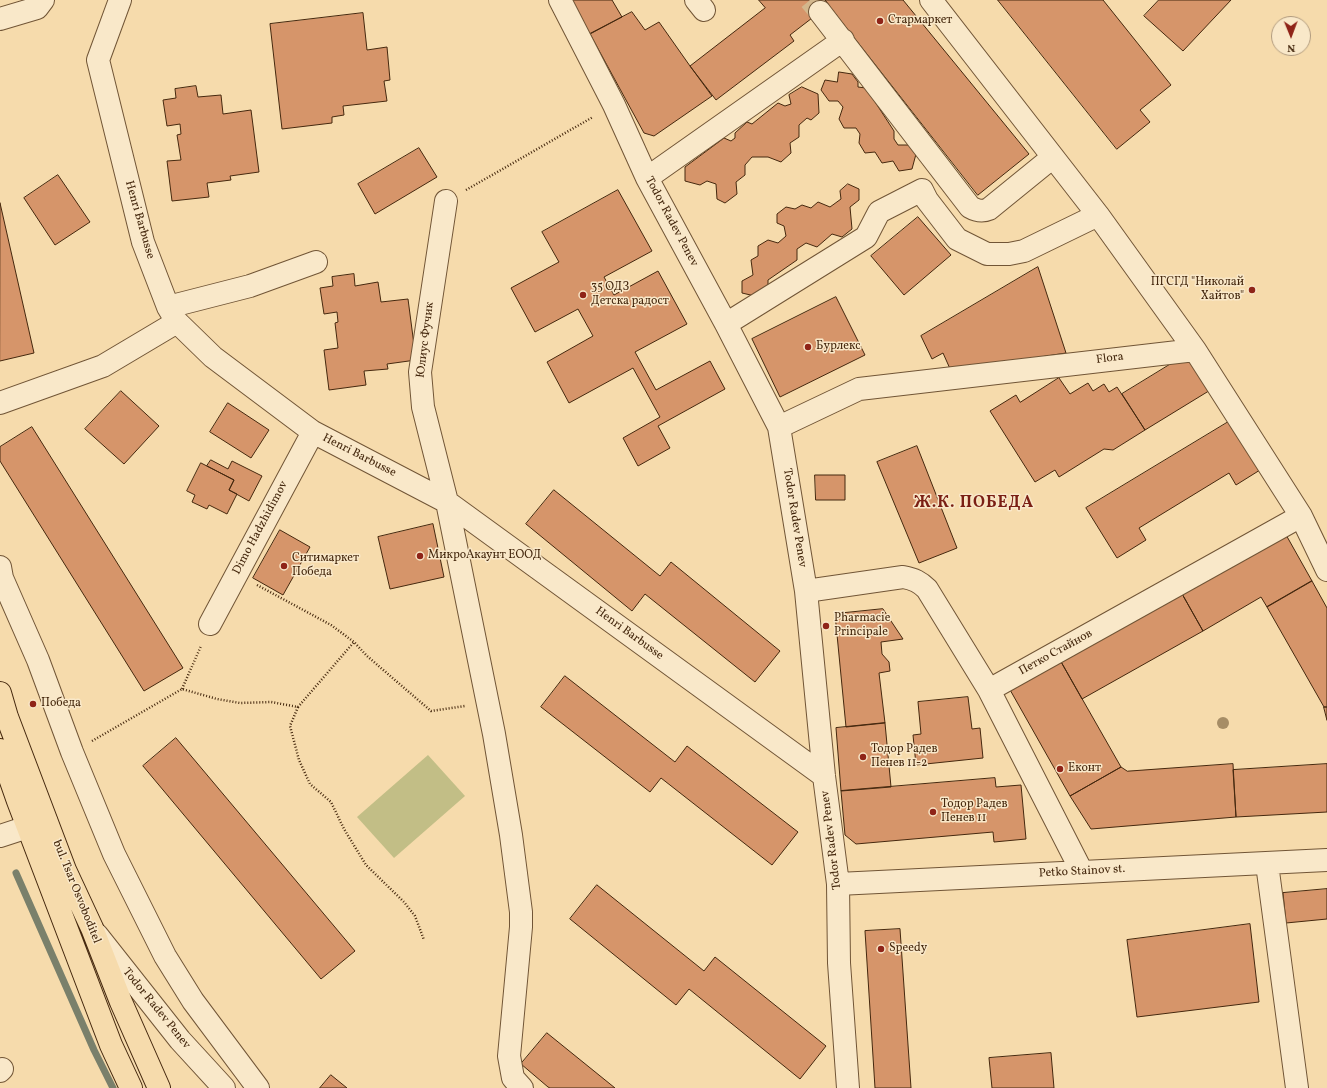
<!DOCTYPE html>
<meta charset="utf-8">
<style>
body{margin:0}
#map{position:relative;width:1327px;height:1088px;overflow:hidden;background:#f6dbac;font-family:Vollkorn,serif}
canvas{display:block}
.north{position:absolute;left:1271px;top:16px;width:40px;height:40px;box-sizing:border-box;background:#f9e8c9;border:1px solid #b19b7e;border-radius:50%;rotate:179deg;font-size:11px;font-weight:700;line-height:16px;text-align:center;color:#45280e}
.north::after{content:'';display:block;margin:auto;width:14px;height:18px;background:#8f2418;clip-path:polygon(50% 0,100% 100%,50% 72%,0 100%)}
</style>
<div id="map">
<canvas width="1327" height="1088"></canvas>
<div class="north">N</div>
</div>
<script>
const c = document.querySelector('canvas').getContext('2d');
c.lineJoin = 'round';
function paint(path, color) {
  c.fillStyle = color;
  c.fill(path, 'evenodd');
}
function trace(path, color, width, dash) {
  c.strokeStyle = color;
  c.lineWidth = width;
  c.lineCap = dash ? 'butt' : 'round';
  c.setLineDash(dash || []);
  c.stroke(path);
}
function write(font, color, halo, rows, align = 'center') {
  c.font = font + ' Vollkorn,serif';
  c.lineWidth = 3;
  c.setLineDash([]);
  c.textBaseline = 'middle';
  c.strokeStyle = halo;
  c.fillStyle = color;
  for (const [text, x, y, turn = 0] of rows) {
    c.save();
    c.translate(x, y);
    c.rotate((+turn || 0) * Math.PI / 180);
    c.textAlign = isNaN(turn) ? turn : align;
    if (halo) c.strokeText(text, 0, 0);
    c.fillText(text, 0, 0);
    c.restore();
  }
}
paint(new Path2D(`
 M428 755 465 796 394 858 357 817Z`), '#c2be86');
trace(new Path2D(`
 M16 873 94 1050 113 1088`), '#7a806b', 7);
const building = new Path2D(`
 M572 0H612L622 17 590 34Z
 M759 0H825L829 5 790 35 794 41 716 100 690 66 765 8Z
 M825 0H903L1029 154 978 195Z
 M998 0H1103L1171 85 1140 110 1150 122 1117 149Z
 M1159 0H1231L1183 51 1144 16Z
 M632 12 645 30 659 22 690 66 712 96 654 136 644 133 590 34Z
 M363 13 367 50 387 47 390 80 384 81 387 101 343 106 344 115 332 117V123L282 129 270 24Z
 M839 72 852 74 858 82V87L866 88 894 131V139L898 145H910L916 154 912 169 899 171 893 161 882 163 875 152 865 153 859 143 860 134 856 128H844L839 119 843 107 838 101H829L821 90 825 80 837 82Z
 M196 86 198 97 221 95 223 114 251 110 259 172 230 176 231 180 207 183 209 197 172 201 167 161 181 160 177 135 181 134 180 124 167 126 163 100 176 98 175 89Z
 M802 87 818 94 819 113 811 120 807 118 799 125V137L790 143 791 153 781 162 768 157H752L745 165V175L736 182 737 194 725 203 717 199 716 184 707 181 700 185 685 181V167L724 138 731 141 735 138V133L747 122 752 124 778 103 785 106 791 104 789 95Z
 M419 148 437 177 375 214 358 184Z
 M58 175 90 222 55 245 24 198Z
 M848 184 859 189V200L850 207 852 229 842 237 832 234 817 247 806 243 797 249V260L768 280V291L759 297 742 293V281L753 275 751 260 758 256V246L768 240 778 243 786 236 784 226 777 223V214L786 207 795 209 802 205 811 208 818 202 830 207 841 199 840 191Z
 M618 190 652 251 604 277 614 295 658 271 687 324 635 352 656 390 710 361 725 389 658 426 670 448 638 466 623 438 660 417 633 368 569 403 547 362 593 336 578 309 535 332 511 288 559 262 542 232Z
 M0 203 34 353 0 361Z
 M918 217 951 255 904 295 871 256Z
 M1038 267 1066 353 951 371 943 353 932 359 921 336Z
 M354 274 355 286 378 282 381 302 408 299 416 360 387 364 388 369 364 371 366 385 329 390 324 350 338 348 335 323 338 322 337 312 324 314 320 288 333 286 332 277Z
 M836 297 865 355 780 397 752 339Z
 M1189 353 1212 389 1145 430 1122 394Z
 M1059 378 1070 394 1088 383 1093 391 1104 384 1109 392 1117 387 1145 430 1113 450 1104 449 1059 477 1055 470 1035 482 990 411 1016 395 1020 402Z
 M121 391 159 426 124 464 85 429Z
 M228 403 269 430 251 458 210 432Z
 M1230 421 1260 470 1236 485 1229 473 1139 528 1146 540 1117 558 1086 508Z
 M32 427 183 668 144 691 0 461V447Z
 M917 446 957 548 919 563 877 462Z
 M211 460 228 469 232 461 262 476 249 501 229 490 234 480 207 466Z
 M201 463 234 480 229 490 237 494 227 514 209 505 207 509 192 502 195 495 187 491Z
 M815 475H845V500H816Z
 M554 490 660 576 671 562 780 651 755 682 645 594 632 611 526 524Z
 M433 524 444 577 390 589 378 537Z
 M280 530 310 547 283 595 253 578Z
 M1285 533 1312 581 1267 607 1261 597 1203 631 1181 592Z
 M1312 581 1327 608V707H1324L1267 607Z
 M1181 592 1203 631 1082 699 1060 660Z
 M883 609 903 639 881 642 882 654 889 662 890 671 879 673 885 723 846 727 835 614Z
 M1060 660 1121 767 1070 796 1009 688Z
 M565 676 675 762 687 746 798 832 772 865 661 778 650 792 541 707Z
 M968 697 972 729 980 728 983 758 916 765 913 735 921 734 918 702Z
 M1324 707H1327V720Z
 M885 723 891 787 841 791 836 728Z
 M176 738 355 951 321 979 143 766Z
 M1233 764 1236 817 1091 829 1070 796 1121 767 1127 771Z
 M1327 764V812L1236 817 1233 770Z
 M995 778 996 787 1021 785 1026 839 994 842 993 832 856 844 845 835 841 791Z
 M597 885 704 971 715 957 826 1046 800 1079 689 989 676 1005 570 919Z
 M1327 889V919L1286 923 1283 893Z
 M1250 924 1259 1002 1137 1017 1127 940Z
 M900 929 911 1088H875L865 931Z
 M547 1033 615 1088H550L548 1087 521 1064Z
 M1051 1053 1054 1088H992L989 1058Z
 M331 1075 347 1088H320Z`);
paint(building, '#d6956a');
trace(building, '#45280e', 1);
trace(new Path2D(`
 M810 0 820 12`), '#d3b78c', 22, [22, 11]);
const minor = new Path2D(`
 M120 0 98 60 143 242 168 307 177 322 213 357 313 432 447 502 824 776
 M560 0 614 105 647 178 726 324 779 427 806 591 824 776 838 884 839 963 848 1088
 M696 0 704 10
 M931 0 1098 215 1195 350
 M820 12 970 207C977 211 982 212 989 209L1053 157
 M0 19 37 8 43 0
 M647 178 843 40
 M446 201 420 372 423 407 447 502 494 734 511 835 521 912V927L509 1056 513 1078 522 1088
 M168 307 250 286 316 262
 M726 324 866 237 879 212 922 190 927 200 957 239 987 254H1009L1024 251 1098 215
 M0 403 103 366 177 322
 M779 427 859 389 1195 350 1301 516 1327 570
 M0 567 2 578 38 660 72 752 114 854 165 956 193 1001 258 1088
 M806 591 903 577C914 579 920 582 927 589L989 690
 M210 624 313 432
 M0 836 46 821
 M1267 864 1297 1088
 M1082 872 989 690 1301 516
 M838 884 1327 860
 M97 935 180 1040 224 1088
 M0 1071 2 1069`);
const major = new Path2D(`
 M0 693 7 717 65 870 92 928 121 1002 159 1088
 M0 750 18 801 111 1045 131 1088`);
trace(minor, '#715536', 24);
trace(major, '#45280e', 24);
trace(new Path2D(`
 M466 190 593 117
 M257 585 331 625 354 642 367 656 431 711 465 706
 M182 689 201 646
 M298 707 290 726 299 760 310 784 331 802 344 829 366 865 404 902 415 916 424 940
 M92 741 182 689 217 699 240 703 271 702 298 707 354 642`), '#45280e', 2.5, [1, 2]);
trace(minor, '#f9e8c9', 22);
trace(major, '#f6dbac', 22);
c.fillStyle = '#a68d66';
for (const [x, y] of [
 [1223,723]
]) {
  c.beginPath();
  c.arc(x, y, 6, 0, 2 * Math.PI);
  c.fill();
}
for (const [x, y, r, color] of [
 [880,21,4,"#8f2418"],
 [1252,290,4,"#8f2418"],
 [583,295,4,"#8f2418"],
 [808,347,4,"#8f2418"],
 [420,556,4,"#8f2418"],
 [284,566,4,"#8f2418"],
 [826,626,4,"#8f2418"],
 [33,704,4,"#8f2418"],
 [863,757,4,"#8f2418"],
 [1060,769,4,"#8f2418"],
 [933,812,4,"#8f2418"],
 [881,949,4,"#8f2418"]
]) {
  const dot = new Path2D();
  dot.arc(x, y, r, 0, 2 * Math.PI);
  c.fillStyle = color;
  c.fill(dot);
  trace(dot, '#f9e8c9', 1.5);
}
write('12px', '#45280e', '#f9e8c9', [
 ["Стармаркет",888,21],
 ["ПГСГД \"Николай",1244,283,"right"],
 ["Хайтов\"",1244,297,"right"],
 ["35 ОДЗ",591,288],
 ["Детска радост",591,302],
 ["Бурлекс",816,347],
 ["МикроАкаунт ЕООД",428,556],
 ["Ситимаркет",292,559],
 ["Победа",292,573],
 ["Pharmacie",834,619],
 ["Principale",834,633],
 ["Победа",41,704],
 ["Тодор Радев",871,750],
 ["Пенев 11-2",871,764],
 ["Еконт",1068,769],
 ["Тодор Радев",941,805],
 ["Пенев 11",941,819],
 ["Speedy",889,949]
], 'left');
write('12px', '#45280e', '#f9e8c9', [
 ["Henri Barbusse",139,220,74],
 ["Todor Radev Penev",671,222,62],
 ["Юлиус Фучик",426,340,-83],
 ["Flora",1110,359,-7],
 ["Henri Barbusse",359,456,27],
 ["Todor Radev Penev",794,518,81],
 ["Dimo Hadzhidimov",261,528,-62],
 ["Henri Barbusse",629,634,36],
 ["Петко Стайнов",1056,653,-29],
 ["Todor Radev Penev",832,840,-97],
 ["Petko Stainov st.",1082,872,-3],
 ["bul. Tsar Osvoboditel",76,892,68],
 ["Todor Radev Penev",156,1009,51]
]);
c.letterSpacing = '1px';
write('bold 16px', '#7a1f14', '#f9e8c9', [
 ["Ж.К. ПОБЕДА",974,504]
]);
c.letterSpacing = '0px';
</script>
